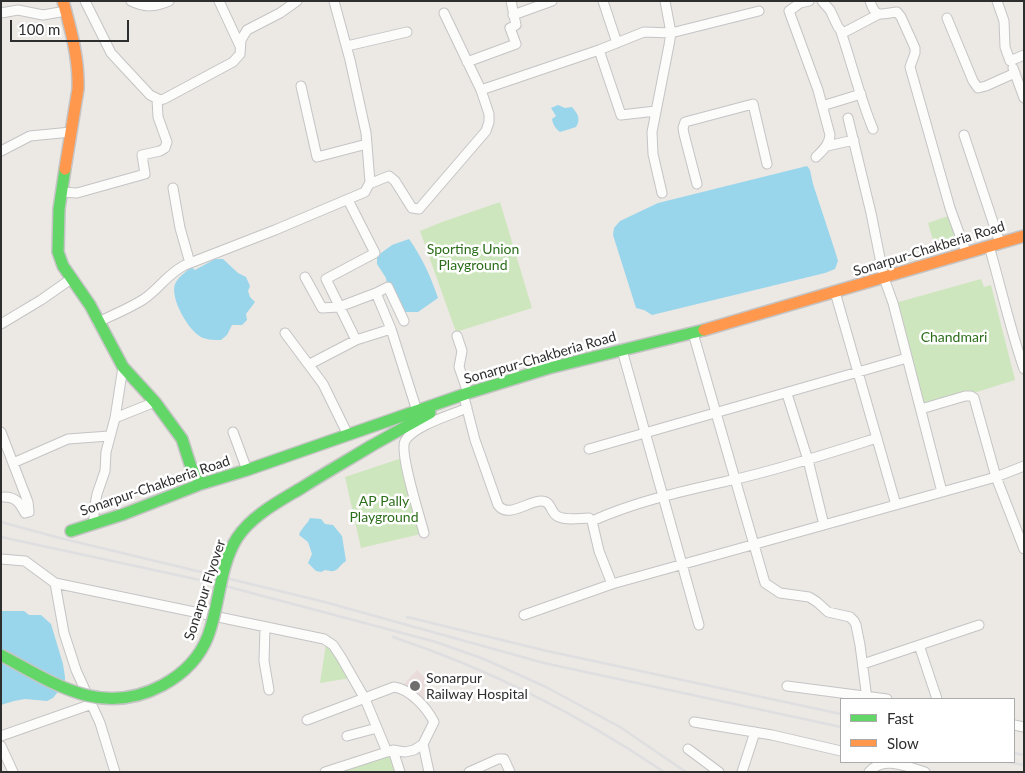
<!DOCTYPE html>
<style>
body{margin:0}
#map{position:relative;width:1025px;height:773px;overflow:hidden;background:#ece8e4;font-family:Lato,sans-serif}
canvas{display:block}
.frame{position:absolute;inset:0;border:2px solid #2e2e2e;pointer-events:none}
.legend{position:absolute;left:840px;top:698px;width:175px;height:65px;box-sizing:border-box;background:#fff;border:1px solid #ababab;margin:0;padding:6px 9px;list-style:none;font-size:15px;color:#2e2e2e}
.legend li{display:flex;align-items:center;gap:10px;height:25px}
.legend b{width:25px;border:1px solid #ababab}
.scale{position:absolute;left:10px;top:20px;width:119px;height:22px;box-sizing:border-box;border:2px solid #2e2e2e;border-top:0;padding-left:6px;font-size:15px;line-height:18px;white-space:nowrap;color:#2e2e2e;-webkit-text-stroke:4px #fff;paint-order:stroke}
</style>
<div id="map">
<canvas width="1025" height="773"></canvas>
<div class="frame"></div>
<ul class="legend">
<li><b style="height:6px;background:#63d668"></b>Fast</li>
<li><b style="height:6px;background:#ff974d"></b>Slow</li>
</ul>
<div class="scale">100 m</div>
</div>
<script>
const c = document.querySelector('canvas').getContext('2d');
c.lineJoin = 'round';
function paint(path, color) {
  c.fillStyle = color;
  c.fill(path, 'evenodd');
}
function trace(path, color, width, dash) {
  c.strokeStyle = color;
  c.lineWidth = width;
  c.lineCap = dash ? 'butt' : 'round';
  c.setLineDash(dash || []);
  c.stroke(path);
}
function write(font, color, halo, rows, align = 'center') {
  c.font = font + ' Lato,sans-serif';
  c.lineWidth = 5;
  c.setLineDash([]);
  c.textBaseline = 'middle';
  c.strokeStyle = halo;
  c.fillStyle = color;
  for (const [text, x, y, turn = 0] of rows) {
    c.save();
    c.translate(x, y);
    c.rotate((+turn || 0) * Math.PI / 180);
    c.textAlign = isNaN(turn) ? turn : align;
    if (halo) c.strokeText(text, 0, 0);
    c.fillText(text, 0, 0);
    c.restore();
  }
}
paint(new Path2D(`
 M417 670 429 682 423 688 430 695 422 703 403 685Z`), '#e9dcdb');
paint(new Path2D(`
 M500 202 532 308 456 332 420 231 442 222Z
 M951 215 960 244 936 251 928 223Z
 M981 279 984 287 991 285 1015 380 923 409 895 303Z
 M402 458 421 534 361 548 345 477Z
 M326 644 332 647 351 678 320 683Z
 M391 753 397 772H344L343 769Z`), '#cee6be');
paint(new Path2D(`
 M558 105 565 108 572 107C578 114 581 119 576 127L560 132C556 129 553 125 552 119L556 116 551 108Z
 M807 166 810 170 813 184 835 251 838 261 835 269 825 273 652 315 644 310 636 308 613 235 614 228 620 221 658 203Z
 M409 239C423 259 430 275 438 298L418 312H402L389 297 386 278 377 264V256L392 245Z
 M215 259H223L238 273 246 277 250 286 248 291 250 297 255 302 246 314 247 320 242 325H232L227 335 221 340C214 340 204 340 198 335 187 327 170 298 175 284 178 277 186 272 191 267L195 270Z
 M310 518 321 519 325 524 333 525 342 536 346 561C337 567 338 574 325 570L321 572 316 571 308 563 312 554 308 542 299 535C301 528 307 525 310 518Z
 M1 611H24L29 615H41L51 624 63 664 65 677V683L53 698 47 701 25 699 14 701 1 705Z`), '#99d6ec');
const street = new Path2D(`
 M85 1 111 53 150 95 160 100 164 99 233 62 240 54 241 40 247 30 280 13 297 1
 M131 1C145 8 155 7 169 1
 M219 1 240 46
 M603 1 617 43
 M809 1 800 3 789 11 818 90 830 135C829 145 823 150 816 157
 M822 1 830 10 838 27 843 33 879 14
 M870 1C876 20 882 13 897 12L901 17 915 48V53L910 67 950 208 966 252
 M997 1 1004 21 1005 47 1010 61 1024 55
 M1 13 18 10 43 15 66 11
 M513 15 552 1
 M947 18 973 81 978 88 986 86 1015 73
 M841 32C852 64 860 98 873 129
 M347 46 407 32
 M599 50 621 115 656 111
 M467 62 516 44 510 28 516 25 511 1
 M1013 68 1024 98
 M301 86 317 157 367 144
 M481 90 599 50 644 32 671 33 759 11
 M822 106 861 94
 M848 118 871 213 884 278 893 303 942 492
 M964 135 1000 243
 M827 146 854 140
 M1 151 30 136 71 132
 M369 184 389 176 395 181 412 208 419 209 486 131 489 122V114L481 90 444 13
 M697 184 684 134 683 128 685 122 753 104 767 164
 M173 188 180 228 190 263
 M61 192 77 193 145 174 142 155 160 151 165 148 167 142 158 117 157 99
 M662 193 653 154 652 132 669 45 671 33 665 1
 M348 200 375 253 326 279 356 340
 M989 246C1001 287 1010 329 1024 369
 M305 277 322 308 339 307 376 293 391 329
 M835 292 896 505
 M376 293 388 287 404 321
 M98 322C113 315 130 308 144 299 160 288 166 275 185 265L275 230 365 192 370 182 366 133 350 60 334 1
 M1 324 41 300 71 279
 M285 333 323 384 348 435
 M693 333 765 583 780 593 809 597 817 602 828 612 850 617 854 621 856 625 860 645 867 699
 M457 336 462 351 459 367 468 393
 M622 350 699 625
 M310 364 356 340 391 329 417 411
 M787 394 808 460 824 525
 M465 401 475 440 498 505C508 519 528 501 541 501 552 501 550 512 557 516 566 521 579 518 589 518L592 521 599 551 612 584 996 477 1024 466
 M921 409 965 396H971L974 398 996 477 1024 549
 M115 418 155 402
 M1 432 28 502 29 512 25 513C20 503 16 497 4 497
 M233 432 247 470
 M589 449 907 358
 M13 463 68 439 109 436
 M592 521C641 499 693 489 745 477 790 466 833 452 877 438
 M94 523V510L97 494 105 471 106 452 115 418 123 367
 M424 533C420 517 399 453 405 441 413 426 451 415 467 408
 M1 559 25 561 55 583 324 639 333 645 341 657 365 699 387 752
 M55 583 64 633 76 670 100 723 115 772
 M524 615 612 584
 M265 627 264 661 269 690
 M919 645 937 699
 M863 664 979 625
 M787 686 887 699
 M307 720 394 687C410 689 427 708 434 722L423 744 414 750 405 752 393 750 325 772
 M694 722 772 735 841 751
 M1014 725 1024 727
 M1 736 92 704
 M347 736 377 728
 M423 744 429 772
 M1 746 13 772
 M688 749 719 772
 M393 750 400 772
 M469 772 498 759H504L510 772
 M742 772 755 732
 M869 772C884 755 907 767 925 772`);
const fast = new Path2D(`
 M65 169 59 209 58 252 63 266 90 305 123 367 155 402 182 439 191 467 201 484
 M371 446 430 413
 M71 531 124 514 201 484 247 470 468 393 549 368 704 330`);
const slow = new Path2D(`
 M63 1C71 30 79 59 78 89L65 169
 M704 330 1024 236`);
trace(street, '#c5c4c5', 11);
trace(fast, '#c5c4c5', 14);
trace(slow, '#c5c4c5', 14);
trace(street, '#fcfcfb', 9);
trace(fast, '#63d668', 11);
trace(slow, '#ff974d', 11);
trace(new Path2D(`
 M1 522 56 537 321 601 544 663 841 727
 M1 537 214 583 436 642 484 659 546 687 620 727 686 772
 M407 617 547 651 841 714
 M393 637C489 669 580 715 664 772
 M1014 753 1024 755
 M1008 762 1024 765`), '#dfdfe1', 2.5);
const fastBridge = new Path2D(`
 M1 655C55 684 102 718 163 685 183 674 200 657 208 636 220 604 219 567 237 538 252 515 280 501 303 487 325 473 348 460 371 446`);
trace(fastBridge, '#c5c4c5', 14, []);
trace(fastBridge, '#63d668', 11);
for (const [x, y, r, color] of [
 [415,686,6,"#706f6e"]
]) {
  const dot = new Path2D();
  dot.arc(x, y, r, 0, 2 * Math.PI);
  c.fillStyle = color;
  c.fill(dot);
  trace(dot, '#fff', 2);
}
write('14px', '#2c6e1b', '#fff', [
 ["Sporting Union",473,249],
 ["Playground",473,265],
 ["Chandmari",954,337],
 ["AP Pally",384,501],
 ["Playground",384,517]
]);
write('14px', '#2e2e2e', '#fff', [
 ["Sonarpur-Chakberia Road",929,249,-17],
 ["Sonarpur-Chakberia Road",540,358,-16],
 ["Sonarpur-Chakberia Road",155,486,-19],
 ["Sonarpur Flyover",205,590,-72]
]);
write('14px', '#2e2e2e', '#fff', [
 ["Sonarpur",426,678],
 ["Railway Hospital",426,694]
], 'left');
</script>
